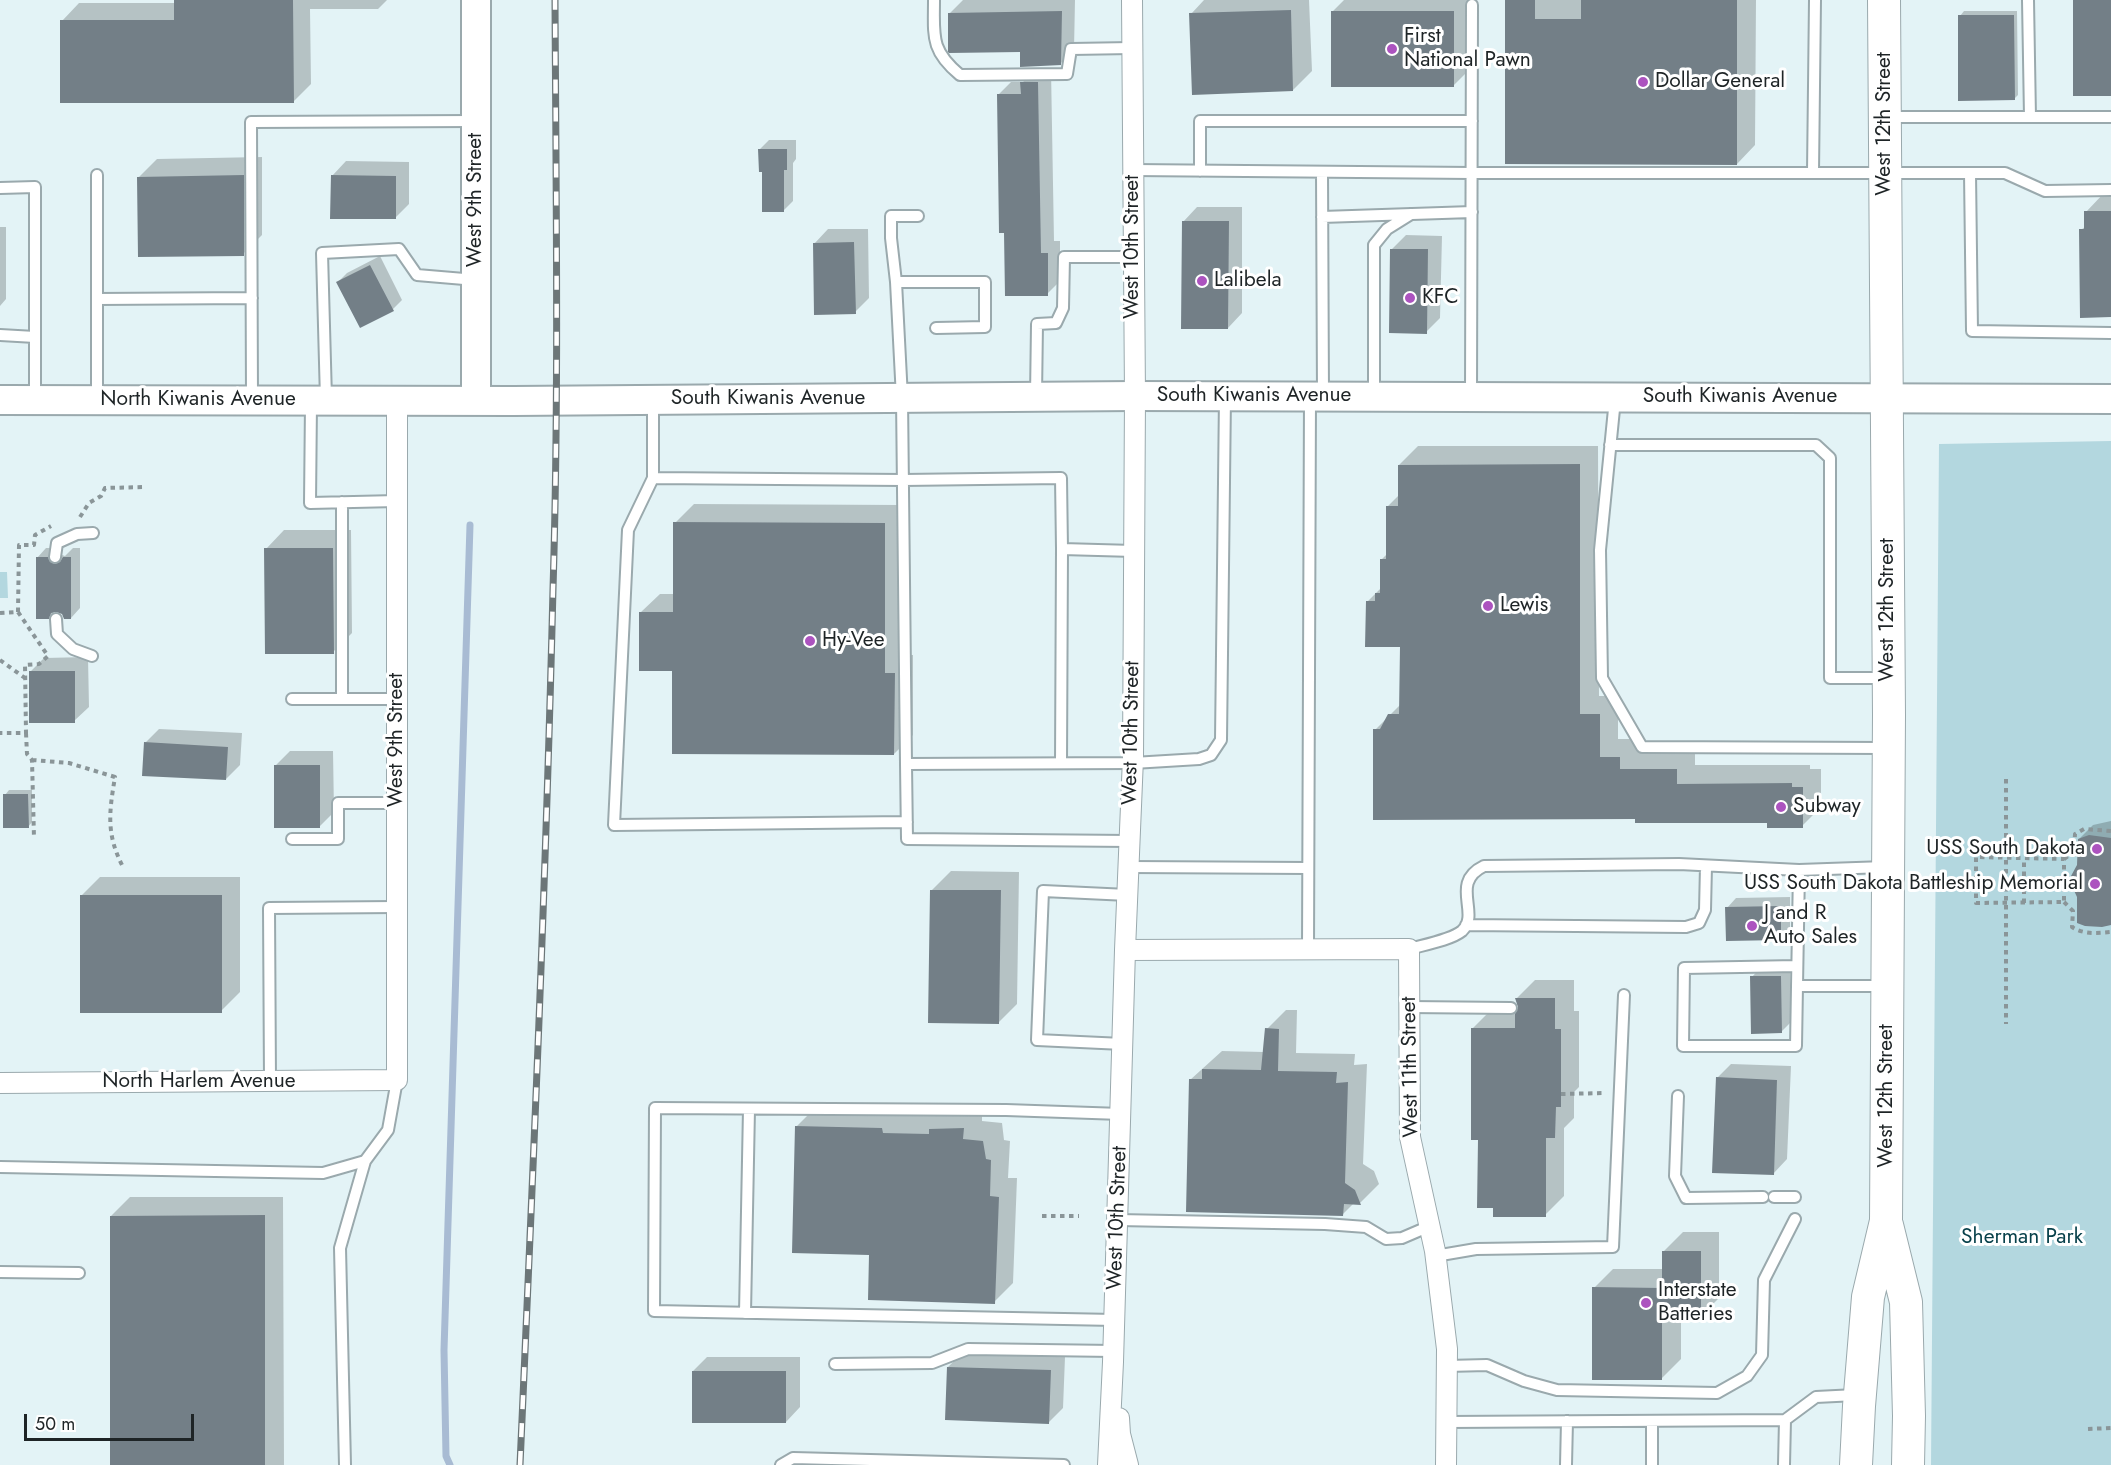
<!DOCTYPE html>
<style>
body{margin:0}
#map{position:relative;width:2111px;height:1465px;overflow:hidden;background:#e3f3f6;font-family:Jost,sans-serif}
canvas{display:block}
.scale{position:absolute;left:24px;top:1414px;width:170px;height:27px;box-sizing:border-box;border:3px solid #1e2426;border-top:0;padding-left:8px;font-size:18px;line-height:21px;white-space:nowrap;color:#1e2426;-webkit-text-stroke:4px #fff;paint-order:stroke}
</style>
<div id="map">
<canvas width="2111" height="1465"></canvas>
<div class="scale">50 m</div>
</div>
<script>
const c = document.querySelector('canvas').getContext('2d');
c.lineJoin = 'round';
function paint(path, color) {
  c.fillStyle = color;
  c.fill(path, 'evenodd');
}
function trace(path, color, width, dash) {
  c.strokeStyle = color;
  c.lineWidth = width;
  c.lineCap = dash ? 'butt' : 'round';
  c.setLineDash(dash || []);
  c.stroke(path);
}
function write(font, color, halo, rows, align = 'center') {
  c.font = font + ' Jost,sans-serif';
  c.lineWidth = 6;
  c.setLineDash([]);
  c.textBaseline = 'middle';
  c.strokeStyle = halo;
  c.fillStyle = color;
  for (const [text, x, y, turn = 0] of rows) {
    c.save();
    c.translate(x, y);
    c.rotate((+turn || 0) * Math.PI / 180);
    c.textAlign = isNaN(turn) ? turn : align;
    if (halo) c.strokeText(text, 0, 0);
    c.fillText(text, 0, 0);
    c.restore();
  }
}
paint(new Path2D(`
 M2111 441V1465H1931L1939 444Z
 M0 572H7L8 598H0Z`), '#b3d7df');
paint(new Path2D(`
 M175 0H387L378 9H310L311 84 293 102 62 21 79 3H175Z
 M963 0H1075L1074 50 1060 64 1021 51 949 14Z
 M1204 0H1309L1312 71 1293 90 1191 14Z
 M1344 0H1472V67L1453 86 1332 12Z
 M1507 0H1756L1755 145 1737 164Z
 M1964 11H2017L2018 95 2014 99 1960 16Z
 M1051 69 1054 241H1060V281L1047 294 1006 231 998 95 1011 82H1023L1035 70Z
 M769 140H796V159L793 163V201L783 211 764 170 760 149Z
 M262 157V235L243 254 138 178 157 159Z
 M346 161 409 162V204L395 218 332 176Z
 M2104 193H2111V316L2081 230 2086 226V212Z
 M1197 207H1242V313L1228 328 1183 222Z
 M0 227H6V299L0 306Z
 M828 229H868L869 298 855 312 814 244Z
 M1406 235 1442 236 1440 318 1426 332 1391 250Z
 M380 256 402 300 393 309 338 282 347 273Z
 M1418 446H1598L1599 696H1618V739H1638V751H1695V765H1810V769H1821V807L1802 826 1769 822 1636 818 1375 730 1401 704V646L1367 602 1382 587V559L1387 554V507L1399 495V465Z
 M694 504 903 505V655H913V735L894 754 673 670 641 612 660 594H675V523Z
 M284 530H351L352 633 333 652 266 549Z
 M46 548H57L59 554 65 556 73 548H80V608L71 618 56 610 48 618 37 558Z
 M88 657 89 707 74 721 30 672 44 658Z
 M159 729 242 733 240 765 226 779 145 743Z
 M290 751H333L334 812 320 826 276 765Z
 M9 790H32V822L28 827 5 795Z
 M2111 821V923L2078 866 2079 839 2093 825Z
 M951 871 1019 872 1017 1004 998 1023 932 890Z
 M100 877H240V992L221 1011 81 896Z
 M1790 897V930L1781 939 1727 908 1736 898Z
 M1761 967H1790V1023L1781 1032 1752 977Z
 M1535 980H1574V1011H1579V1087L1574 1092V1118L1564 1128V1196L1545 1215 1479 1138 1472 1029 1491 1010H1519L1516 999Z
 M1286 1010H1297L1296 1053 1355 1054 1354 1065 1367 1064 1363 1164 1374 1171 1379 1184 1360 1203H1354L1343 1214 1190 1080 1222 1051 1264 1052 1267 1029Z
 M1731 1064 1791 1066 1787 1159 1773 1174 1717 1078Z
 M815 1108 901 1115H944L949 1110H982V1121L1002 1123 1004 1140 1010 1141 1008 1178H1017L1013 1283 994 1302 871 1253 796 1127Z
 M130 1197H283L284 1465H112L111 1216Z
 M1683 1232H1719V1298L1700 1317H1681V1359L1662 1378 1594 1288 1613 1269H1664V1251Z
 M962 1353 1065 1357 1063 1408 1049 1422 948 1367Z
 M707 1357H800V1407L786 1422 693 1371Z`), '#0003');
trace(new Path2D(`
 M450 1465 446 1456 444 1350 470 525`), '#a8bbd3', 7);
paint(new Path2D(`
 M174 0H293L294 103H60V20H174Z
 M1505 0H1535V19H1581V0H1737V165L1505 164Z
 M2073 0H2111V96H2073Z
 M1291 10 1293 91 1192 95 1189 13Z
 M1062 11 1061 65 1020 67V52L949 53 948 52V13Z
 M1331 11H1454V87H1331Z
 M1958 15H2014L2015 100 1958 101Z
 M1020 82H1038L1041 253H1048V296H1005L1004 233H999L997 94H1021Z
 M758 149H787V170H784V212H762V172H759Z
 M244 175V256L138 257 137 177Z
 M331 175 396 176V219H330Z
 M2084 211H2111V317L2080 318 2079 229H2084Z
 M1182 221H1229L1228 329H1181Z
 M854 242 856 314 814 315 813 243Z
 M1390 249H1428L1427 334 1389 333Z
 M370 265 394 311 360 328 336 282Z
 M1580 464V714H1600V757H1620V769H1677V784L1792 783V787H1803V828H1767V823H1635V819L1373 820V729H1380L1388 714H1399L1400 647H1365L1366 601H1375V593H1380V559H1386V506H1398V465Z
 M673 522 885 523V673H895L894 755 672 754V671H639V612H673Z
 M264 548H333L334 654H265Z
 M36 557H48L50 562 55 564 60 562 63 557H71V619H64L62 614 56 612 51 613 49 619H36Z
 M29 671H75V723H29Z
 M144 742 228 747 226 780 142 776Z
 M274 765H320V828H274Z
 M3 794H28L29 828H3Z
 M2089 835 2111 838V925L2102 927 2085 926 2077 923V897L2071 884V876L2077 865 2078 839Z
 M930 890H1001L999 1024 928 1023Z
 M80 895H222V1013H80Z
 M1781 906V940L1726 941 1725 907Z
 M1750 976H1781L1782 1033 1751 1034Z
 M1515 998H1555V1029H1561V1107H1556L1555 1138H1546V1217H1493V1208H1477L1478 1140H1471V1028H1515V1014L1518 1007Z
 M1265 1028 1279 1029 1278 1071 1337 1072 1336 1083 1348 1082 1345 1183 1355 1190 1361 1205 1344 1204 1343 1216 1186 1212 1189 1079H1202V1069L1261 1070Z
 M1716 1077 1777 1080 1774 1175 1712 1173Z
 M795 1126 882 1128 883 1133 929 1134V1129L964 1128 963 1139 983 1141 986 1159 991 1160 990 1196 999 1197 995 1304 868 1300 869 1255 792 1253Z
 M265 1215V1465H110V1216Z
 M1662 1251H1701V1318H1662V1380H1592V1287L1662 1288Z
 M947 1367 1051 1370 1049 1424 945 1420Z
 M692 1371H786V1423H692Z`), '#737f87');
const lane = new Path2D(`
 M934 0C934 36 930 50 960 75L1067 74 1071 49 1132 48
 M2028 0 2030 117
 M1888 117H2111
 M1133 170 1472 173H2005L2045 191 2111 190
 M1200 171V121H1472
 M1322 172 1323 396
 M1813 172 1815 0
 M1970 173 1972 331 2111 333
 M0 188 35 187V400
 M1322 217 1472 212
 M896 282H985V327L936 328
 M97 299 252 298
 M0 335 35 337
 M1471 395 1472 5
 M1036 396 1037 324 1056 323 1063 308 1064 257H1133
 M1374 396V245L1387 229 1411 214
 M252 399 251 122 474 121
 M326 399 322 253 399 249 417 275 476 280
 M1615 399 1600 550 1602 678 1642 747 1885 748
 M97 400V175
 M653 402V478L903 480 1061 478 1062 549
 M311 403 310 503 397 501
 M1610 445H1816L1830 458V678H1886
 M653 478 628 530 614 825 907 822
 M55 557 57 543 77 534 93 533
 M56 619 57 634 73 649 92 656
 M292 699H397
 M342 699V502
 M1061 763 1062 549 1134 551
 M906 764 902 398 896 282 891 238V216H918
 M292 839H338V803H397
 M1130 841 907 839 906 764 1133 763 1199 759 1211 755 1221 740 1225 396
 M1129 867 1308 868
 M1799 870 1797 986H1884
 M1466 925 1686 927 1699 923 1705 910 1706 866
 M1308 949 1310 397
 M1409 949C1423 945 1451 940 1462 931 1481 913 1449 883 1484 866L1679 864 1799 870 1885 867
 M1797 986 1796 1046H1683L1684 968 1797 966
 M1409 1007 1511 1008
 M1123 1044 1037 1040 1043 891 1128 895
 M270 1081 269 908 397 907
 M1678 1096 1675 1176 1686 1198 1763 1197
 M0 1167 323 1173 365 1161 388 1130 397 1080
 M1774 1197H1795
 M1118 1220 1325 1224 1366 1227 1386 1239 1402 1238 1430 1226
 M1435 1256 1476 1249 1613 1247 1624 995
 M0 1272 79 1273
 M745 1313 749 1109
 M1115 1320 654 1311 655 1108 1006 1110 1121 1114
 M835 1364 932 1363 968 1349 1114 1351
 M1447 1366 1487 1365 1524 1381 1557 1390 1717 1393 1747 1376 1762 1355 1764 1280 1795 1219
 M1652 1421V1465
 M1447 1422 1785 1420 1816 1397 1856 1395
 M345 1465 340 1248 365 1161
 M781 1465 793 1458 1064 1465
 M1566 1465 1567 1421
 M1784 1465 1785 1420`);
const street = new Path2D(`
 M1125 950 1409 949 1410 1137 1435 1251 1447 1349 1446 1465
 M0 1083 397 1080V399
 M1119 1418 1120 1434 1128 1465
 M1108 1465 1113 1362 1125 950 1133 758 1135 396 1132 0`);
const secondary = new Path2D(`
 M0 400 514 401 1135 396 2111 399
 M476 400V0`);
const primary = new Path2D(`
 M1887 1225 1906 1302 1909 1416 1908 1465
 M1856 1465 1859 1406 1868 1297 1886 1221 1889 714 1884 0`);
trace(lane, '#9aa9ad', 14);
trace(street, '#9aa9ad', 22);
trace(secondary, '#9aa9ad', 32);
trace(primary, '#9aa9ad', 34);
trace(new Path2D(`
 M80 517 89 503 101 496 105 488 146 487
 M18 612 19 545H34L35 535 51 526
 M0 613 18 612 48 656 39 664 25 665 26 733H0
 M0 660 25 678
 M26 733 27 754 32 760 34 838
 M32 760 69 763 115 777C109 813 106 834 123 867
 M2006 779V1024
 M2064 859 2074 852 2075 834 2084 829 2111 831
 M2006 883 2064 882V902L1976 903V857L2064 859V882L2071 880
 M2064 902 2073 911 2072 927C2084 935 2098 933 2111 932
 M2024 903V858
 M1561 1094 1605 1093
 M1042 1216H1079
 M2088 1429 2111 1428`), '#8a9598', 4, [4.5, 4.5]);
trace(lane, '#fff', 10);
trace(street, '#fff', 20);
trace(secondary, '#fff', 28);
trace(primary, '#fff', 32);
const rail = new Path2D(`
 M520 1465C533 1173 546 881 553 589 559 393 556 196 555 0`);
trace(rail, '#6c7678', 7);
trace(rail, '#fff', 4.5, [14]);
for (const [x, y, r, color] of [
 [1392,49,6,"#ac53bf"],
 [1643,82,6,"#ac53bf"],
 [1202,281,6,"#ac53bf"],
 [1410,298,6,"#ac53bf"],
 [1488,606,6,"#ac53bf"],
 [810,641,6,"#ac53bf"],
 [1781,807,6,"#ac53bf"],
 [2097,849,6,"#ac53bf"],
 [2095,884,6,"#ac53bf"],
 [1752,926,6,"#ac53bf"],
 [1646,1303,6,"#ac53bf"]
]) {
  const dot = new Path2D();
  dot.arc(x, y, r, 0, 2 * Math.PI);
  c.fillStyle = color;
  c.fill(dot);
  trace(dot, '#fff', 2);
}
write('21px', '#1e2426', '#fff', [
 ["First",1404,37],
 ["National Pawn",1404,61],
 ["Dollar General",1655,82],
 ["Lalibela",1214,281],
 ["KFC",1422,298],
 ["Lewis",1500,606],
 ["Hy-Vee",822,641],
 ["Subway",1793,807],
 ["USS South Dakota",2085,849,"right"],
 ["USS South Dakota Battleship Memorial",2083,884,"right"],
 ["J and R",1764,914],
 ["Auto Sales",1764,938],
 ["Interstate",1658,1291],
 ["Batteries",1658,1315]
], 'left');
write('21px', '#1e2426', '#fff', [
 ["West 12th Street",1885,124,-90],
 ["West 9th Street",476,200,-90],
 ["West 10th Street",1133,247,-90],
 ["South Kiwanis Avenue",1254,396],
 ["South Kiwanis Avenue",1740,397],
 ["South Kiwanis Avenue",768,399],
 ["North Kiwanis Avenue",198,400],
 ["West 12th Street",1888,610,-90],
 ["West 10th Street",1132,733,-89],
 ["West 9th Street",397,740,-90],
 ["West 11th Street",1411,1067,-91],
 ["North Harlem Avenue",199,1082],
 ["West 12th Street",1887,1096,-90],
 ["West 10th Street",1118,1218,-88]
]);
write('21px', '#08414b', '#fff', [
 ["Sherman Park",2022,1238]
]);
</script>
